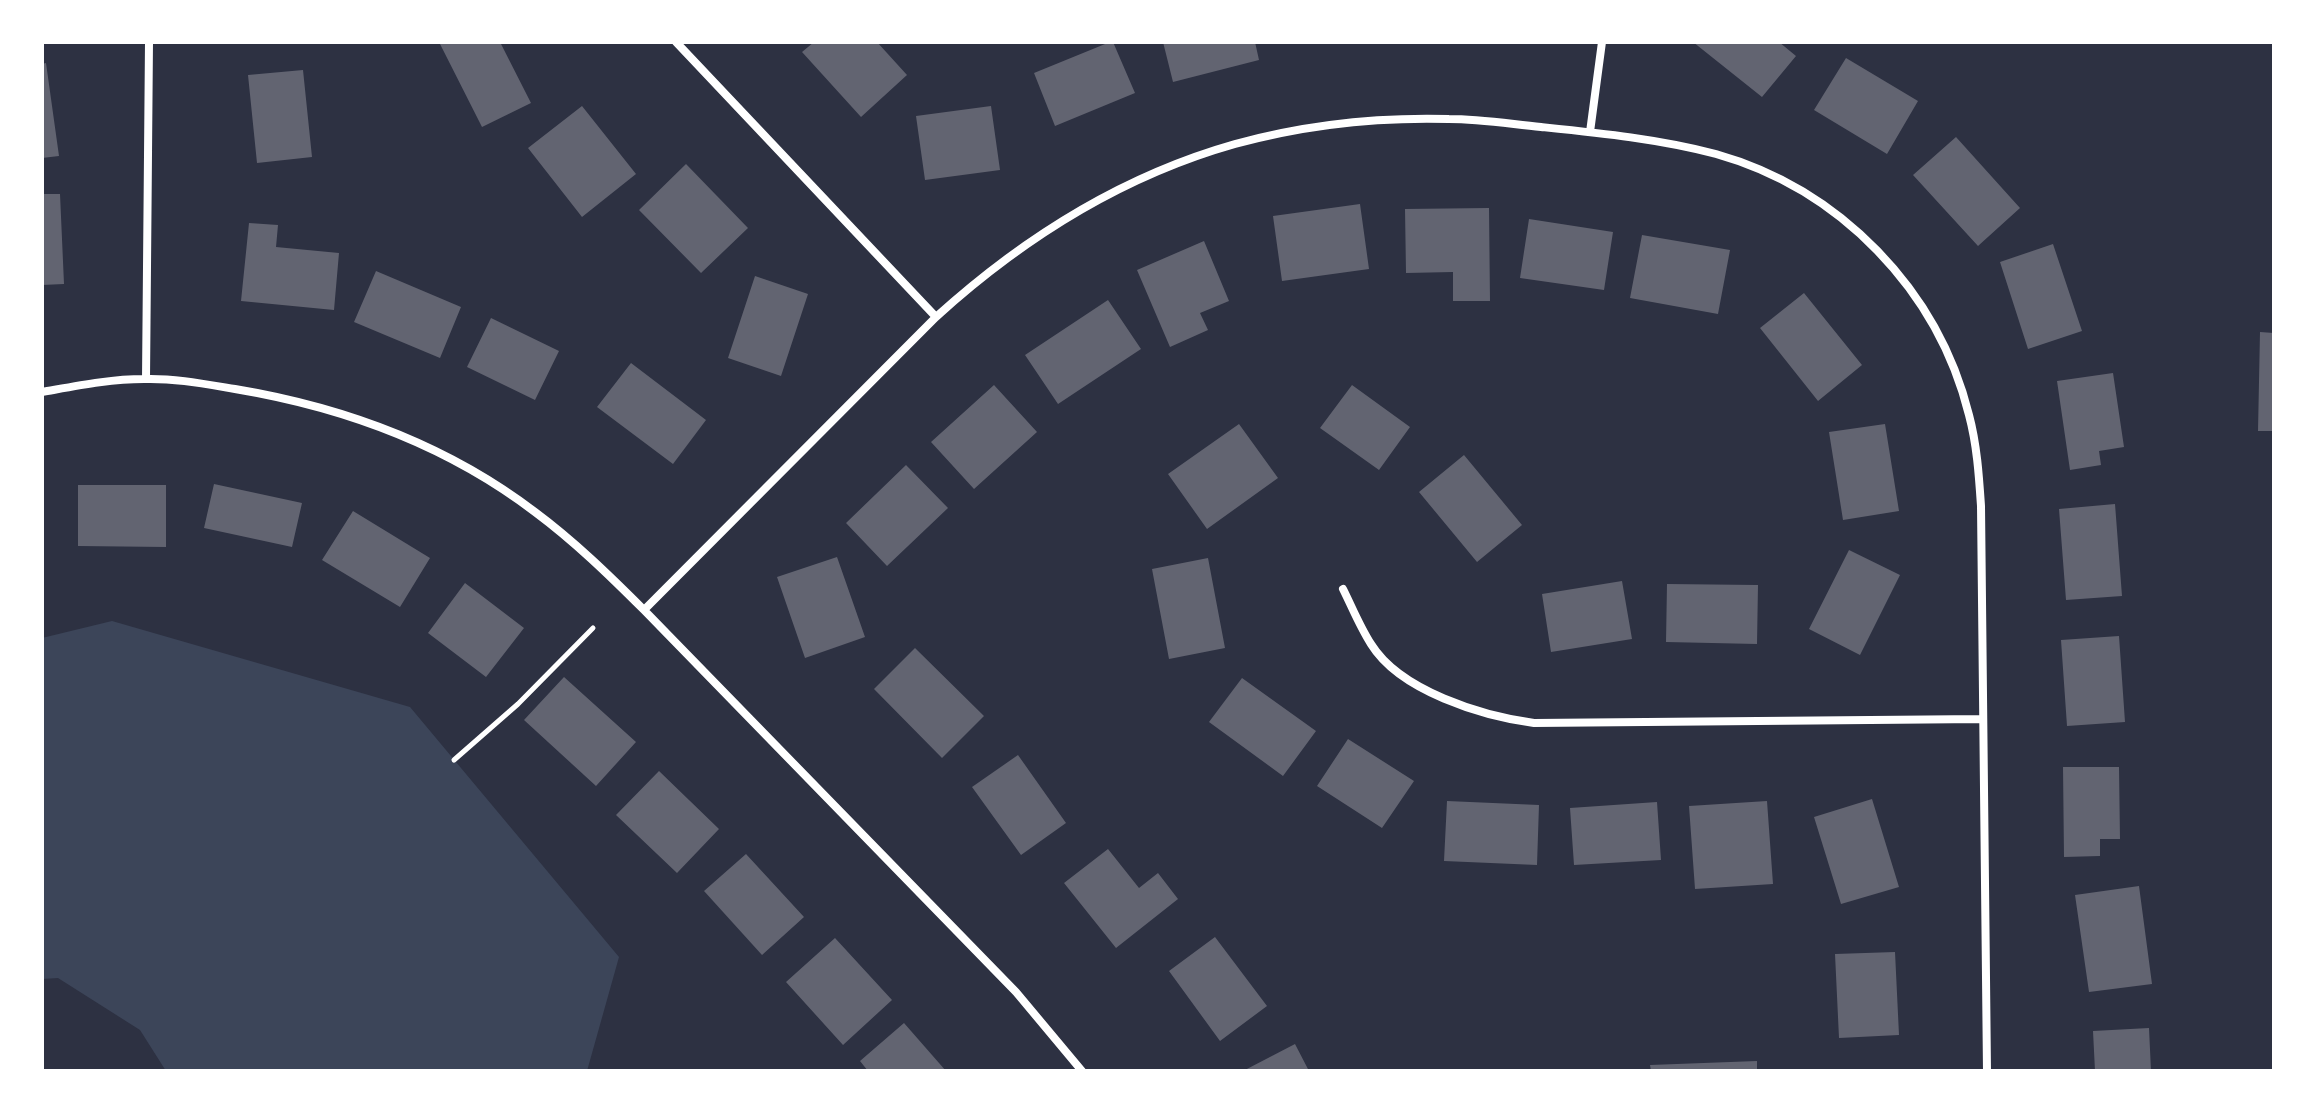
<!DOCTYPE html>
<style>
body{margin:0}
#map{position:relative;width:2316px;height:1113px;overflow:hidden;background:#2d3142;font-family:"Fira Sans Condensed",sans-serif}
canvas{display:block}
.frame{position:absolute;inset:0;border:44px solid #fff;pointer-events:none}
</style>
<div id="map">
<canvas width="2316" height="1113"></canvas>
<div class="frame"></div>
</div>
<script>
const c = document.querySelector('canvas').getContext('2d');
c.lineJoin = 'round';
function paint(path, color) {
  c.fillStyle = color;
  c.fill(path, 'evenodd');
}
function trace(path, color, width, dash) {
  c.strokeStyle = color;
  c.lineWidth = width;
  c.lineCap = dash ? 'butt' : 'round';
  c.setLineDash(dash || []);
  c.stroke(path);
}
paint(new Path2D(`
 M112 621 410 707 619 957 587 1071H166L140 1030 58 978 42 979V638Z`), '#3c4559');
paint(new Path2D(`
 M439 42H500L531 103 482 127Z
 M814 42H877L907 75 861 117 802 52Z
 M1110 42H1113L1135 93 1055 126 1034 73Z
 M1163 42H1255L1259 60 1173 82Z
 M1693 42H1779L1796 56 1762 97Z
 M1846 58 1918 101 1887 154 1814 110Z
 M46 63 59 156 42 158V64Z
 M303 70 312 157 257 163 248 75Z
 M582 106 636 174 582 217 528 148Z
 M991 106 1000 170 925 180 916 116Z
 M1956 137 2020 208 1978 246 1913 175Z
 M686 164 748 228 701 273 639 210Z
 M42 194H60L64 284 42 285Z
 M1360 204 1369 269 1282 281 1273 216Z
 M1489 208 1490 301H1453V272L1406 273 1405 209Z
 M1529 219 1613 232 1604 290 1520 278Z
 M249 223 278 225 276 247 339 253 334 310 241 301Z
 M1642 235 1730 250 1718 314 1630 298Z
 M1204 241 1229 301 1200 313 1208 330 1170 347 1137 270Z
 M2053 244 2082 331 2028 349 2000 262Z
 M376 271 461 307 440 358 354 322Z
 M755 276 808 294 781 376 728 358Z
 M1804 293 1862 365 1818 401 1760 328Z
 M1108 300 1141 349 1058 404 1025 355Z
 M491 318 559 351 535 400 467 367Z
 M2260 332 2274 333V431H2258Z
 M631 363 706 420 673 464 597 407Z
 M2113 373 2124 447 2099 451 2101 465 2070 470 2057 381Z
 M994 385 1037 432 974 489 931 442Z
 M1352 385 1410 427 1379 470 1320 428Z
 M1239 424 1278 478 1207 529 1168 474Z
 M1885 424 1899 511 1843 520 1829 432Z
 M1464 455 1522 525 1477 562 1419 492Z
 M906 465 948 508 887 566 846 523Z
 M214 484 302 503 292 547 204 528Z
 M78 485H166V547L78 546Z
 M2115 504 2122 596 2066 600 2059 509Z
 M353 511 430 558 400 607 322 560Z
 M1849 550 1900 575 1860 655 1809 629Z
 M837 557 865 637 805 658 777 577Z
 M1208 558 1225 648 1169 659 1152 569Z
 M1622 581 1632 639 1551 652 1542 594Z
 M465 583 524 628 486 677 428 633Z
 M1667 584 1758 585 1757 644 1666 642Z
 M2119 636 2125 722 2067 726 2061 640Z
 M915 648 984 716 942 758 874 689Z
 M564 677 636 742 596 786 524 720Z
 M1242 678 1316 731 1283 776 1209 722Z
 M1348 739 1414 781 1382 828 1317 786Z
 M1018 755 1066 823 1021 855 972 787Z
 M2063 767H2119L2120 839H2100V856L2064 857Z
 M659 771 719 829 677 873 616 815Z
 M1872 799 1899 887 1841 904 1814 817Z
 M1447 801 1539 805 1537 865 1444 861Z
 M1767 801 1773 884 1695 889 1689 806Z
 M1657 802 1661 860 1574 865 1570 808Z
 M1108 849 1139 888 1158 873 1178 899 1116 948 1064 883Z
 M746 854 804 917 762 955 704 891Z
 M2139 886 2152 984 2089 992 2075 895Z
 M1215 937 1267 1006 1220 1041 1169 971Z
 M835 938 892 1000 843 1045 786 982Z
 M1895 952 1899 1035 1839 1038 1835 954Z
 M904 1023 946 1071H868L860 1061Z
 M2149 1028 2151 1071H2095L2093 1031Z
 M1295 1044 1309 1071H1243Z
 M1757 1061V1071H1651L1650 1065Z`), '#626471');
trace(new Path2D(`
 M454 760 518 704 593 628`), '#fff', 5);
trace(new Path2D(`
 M676 42 936 317
 M1590 132 1602 42
 M146 379 149 42
 M42 392C76 386 110 379 144 379 174 378 205 384 235 389 343 407 447 445 535 512 574 541 609 575 644 610L1016 992 1082 1071
 M1343 589C1352 607 1360 627 1371 644 1400 691 1482 716 1534 723L1982 719
 M644 610 936 317C1022 239 1122 176 1235 144 1304 125 1377 117 1449 119 1480 119 1510 124 1541 127 1599 133 1659 139 1716 154 1840 189 1938 290 1969 415 1977 445 1979 476 1981 506L1987 1071`), '#fff', 8);
</script>
